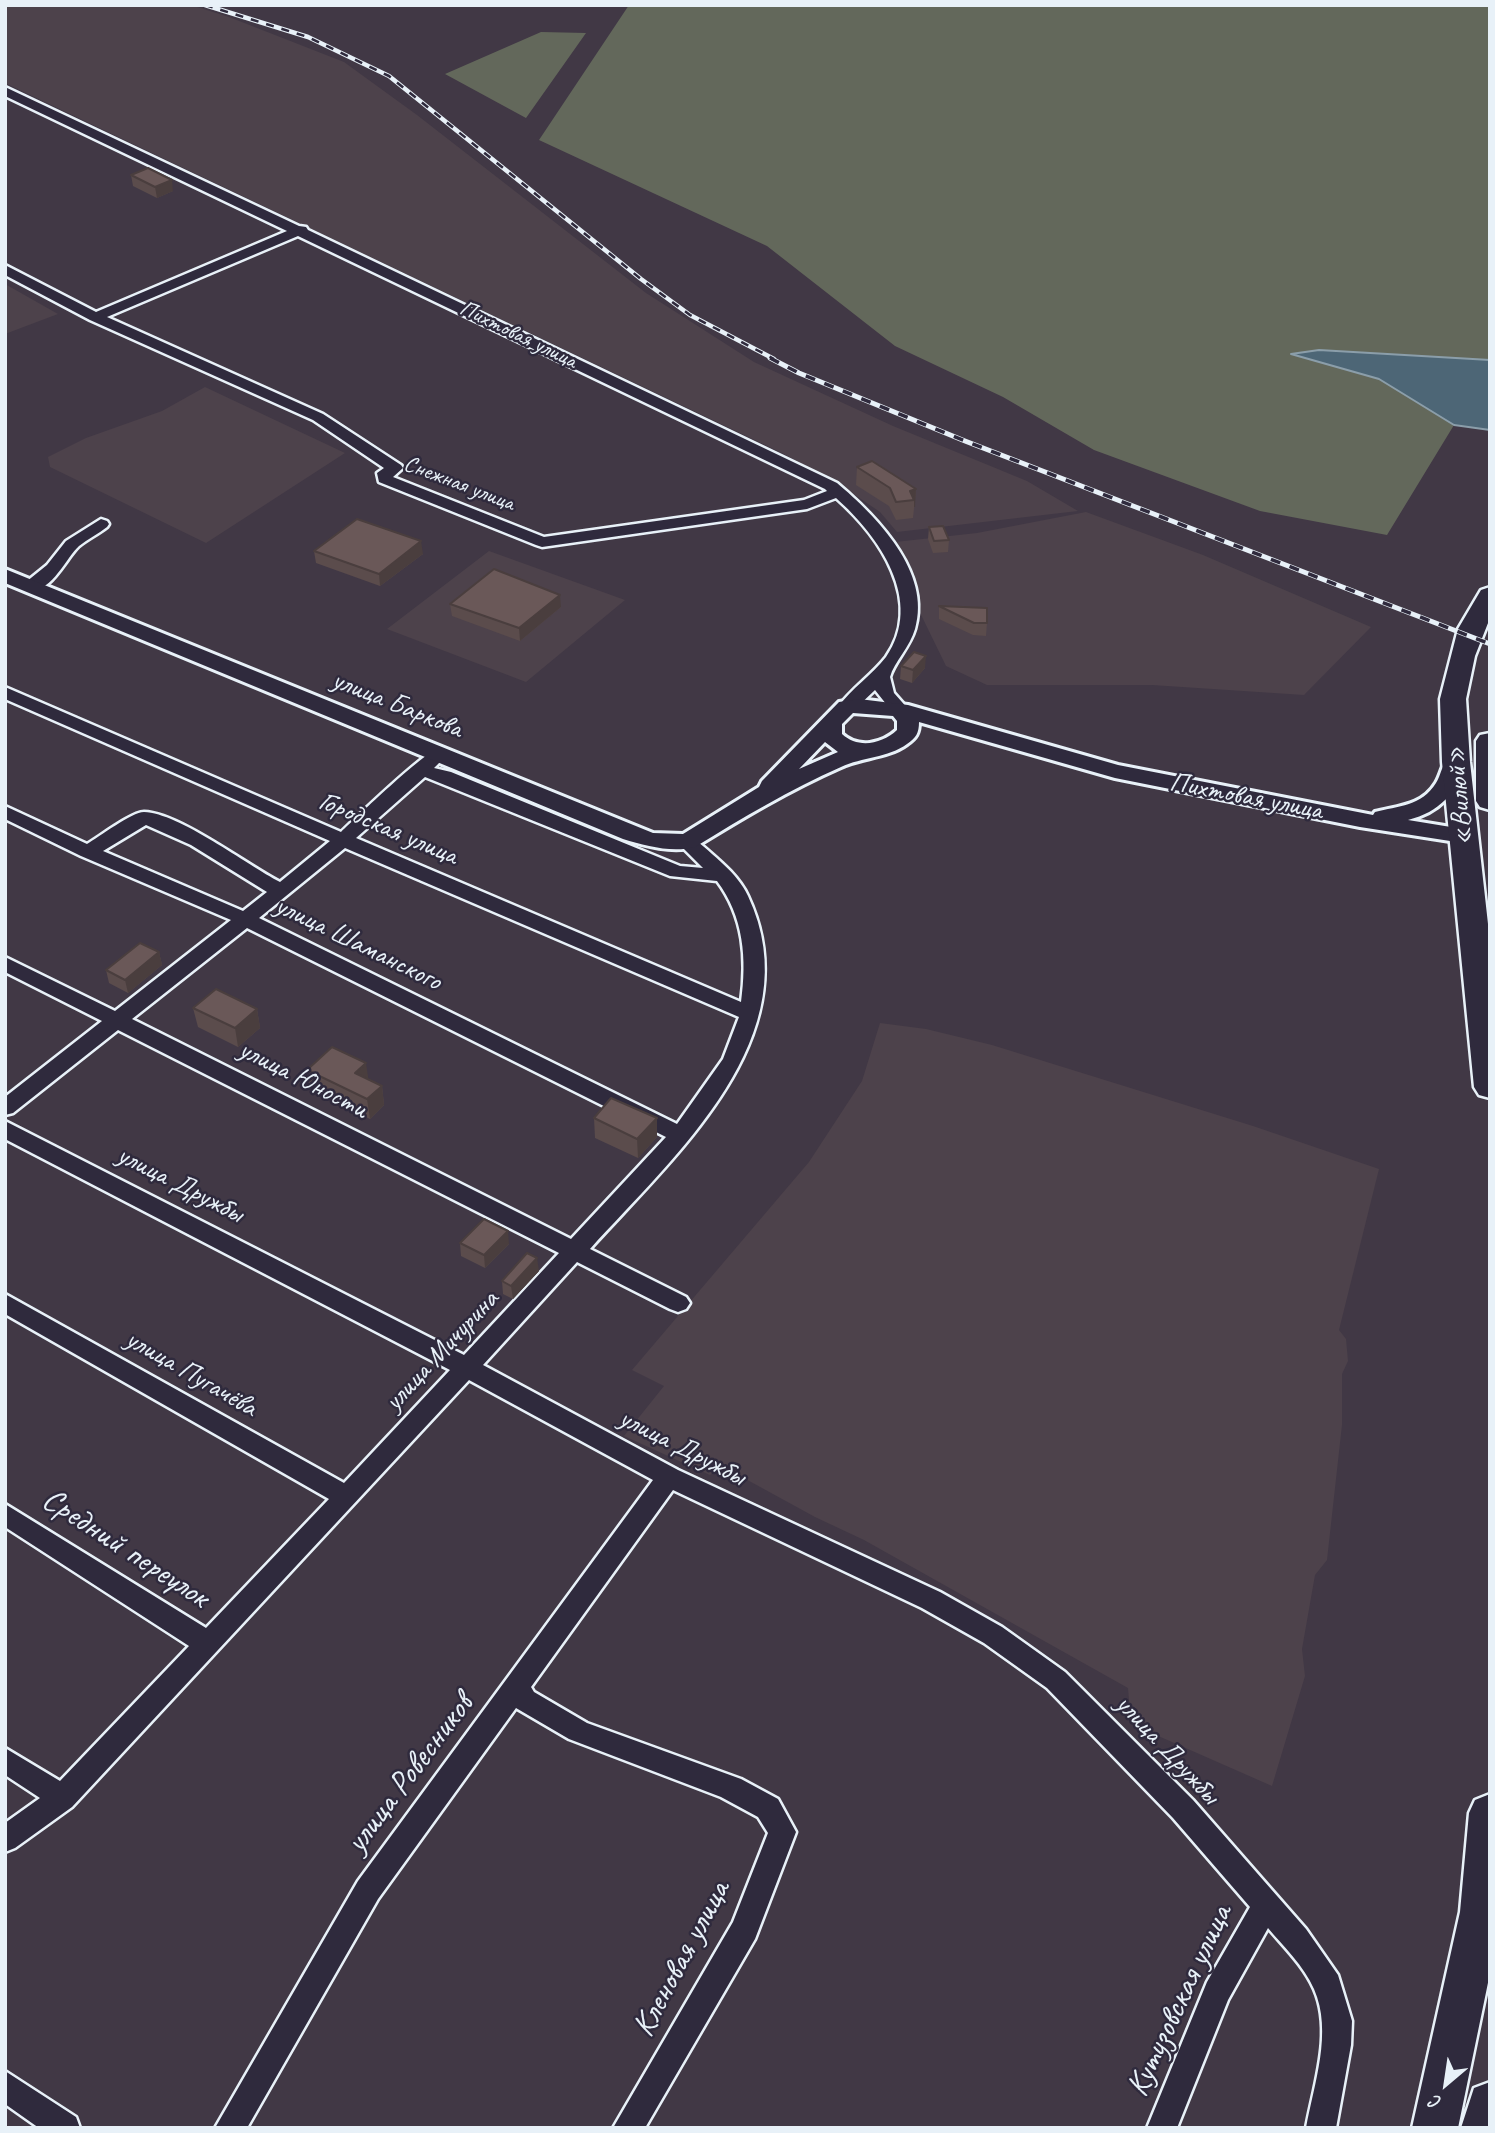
<!DOCTYPE html>
<meta charset="utf-8">
<style>
body{margin:0}
#map{position:relative;width:1495px;height:2133px;overflow:hidden;background:#413845;font-family:Caveat,sans-serif}
canvas{display:block}
.frame{position:absolute;inset:0;border:7px solid #e8f1f8;pointer-events:none}
.north{position:absolute;left:1411px;top:2049px;width:70px;height:70px;-webkit-text-stroke:5px #2f2a3d;paint-order:stroke;rotate:209deg;font-size:19px;font-weight:700;line-height:28px;text-align:center;color:#e8f1f8}
.north::after{content:'';display:block;margin:auto;width:24px;height:32px;background:#e8f1f8;clip-path:polygon(50% 0,100% 100%,50% 72%,0 100%)}
</style>
<div id="map">
<canvas width="1495" height="2133"></canvas>
<div class="frame"></div>
<div class="north">С</div>
</div>
<script>
const c = document.querySelector('canvas').getContext('2d');
c.lineJoin = 'round';
function paint(path, color) {
  c.fillStyle = color;
  c.fill(path, 'evenodd');
}
function trace(path, color, width, dash) {
  c.strokeStyle = color;
  c.lineWidth = width;
  c.lineCap = dash ? 'butt' : 'round';
  c.setLineDash(dash || []);
  c.stroke(path);
}
function write(font, color, halo, rows, align = 'center') {
  c.font = font + ' Caveat,sans-serif';
  c.lineWidth = 5;
  c.setLineDash([]);
  c.textBaseline = 'middle';
  c.strokeStyle = halo;
  c.fillStyle = color;
  for (const [text, x, y, turn = 0] of rows) {
    c.save();
    c.translate(x, y);
    c.rotate((+turn || 0) * Math.PI / 180);
    c.textAlign = isNaN(turn) ? turn : align;
    if (halo) c.strokeText(text, 0, 0);
    c.fillText(text, 0, 0);
    c.restore();
  }
}
paint(new Path2D(`
 M5 5H191L229 17 344 62 417 115 646 293 754 362 893 426 1027 481 1078 511 897 532 880 512 836 482 782 453 5 83Z
 M5 284 58 314 5 334Z
 M205 387 345 453 206 543 50 467 48 457 86 438 162 411Z
 M1086 512 1203 555 1371 627 1304 695 1152 685H987L946 666 886 543 977 533Z
 M489 551 625 600 526 682 387 629Z
 M880 1023 926 1029 992 1045 1253 1126 1379 1169 1339 1330 1346 1339 1348 1361 1342 1374V1425L1327 1560 1315 1575 1302 1649 1305 1676 1272 1786 1131 1724 1128 1688 864 1540 815 1517 720 1465 710 1475 624 1436 664 1386 632 1370 809 1162 862 1081Z`), '#4d424b');
paint(new Path2D(`
 M629 5H1490V360L1319 350 1293 354 1379 379 1454 425 1387 535 1260 511 1094 450 1003 397 895 346 767 246 539 140Z
 M541 32 586 33 526 118 445 74Z`), '#63685b');
const water = new Path2D(`
 M1319 350 1490 360V430L1454 425 1379 379 1291 354Z`);
paint(water, '#4d6676');
trace(water, '#8b9eaa', 2);
const minor = new Path2D(`
 M5 87 299 226 306 227 308 230 837 483C876 516 932 572 915 629 910 647 894 662 890 677L894 693 909 710 906 714H894L875 690 853 711H841L838 707C852 688 872 675 886 657 925 601 879 536 836 498L807 509 542 547 536 545 379 482 377 473 384 468 313 420 90 320 5 275V265L96 312 287 231 5 96ZM298 236 825 489 827 491 804 500 544 537 393 477 403 468 401 465 323 414 107 317Z
 M101 519 107 521 109 524 107 527C98 534 88 539 79 546 65 559 50 596 26 590L24 586 26 582 47 565 66 541Z
 M5 687 341 832C358 816 423 753 439 748L448 754 434 768 451 772 680 866 703 868 677 842 687 836 694 838C712 855 737 872 748 896 813 1035 675 1155 590 1249L686 1297 690 1303 686 1309 678 1312 670 1309 577 1262 483 1365 678 1470 940 1592 1002 1627 1065 1672 1193 1800 1306 1929 1338 1975 1352 2021 1351 2045 1336 2128H1306C1314 2084 1333 2032 1314 1989 1304 1966 1284 1947 1268 1928L1228 2000 1177 2128H1147L1207 1982 1250 1907 1173 1818 1047 1688 984 1643 922 1608 673 1490 531 1687 534 1692 587 1723 741 1779 778 1799 796 1832 755 1939 645 2128H613L733 1922 768 1833 758 1817 721 1797 569 1739 516 1708 378 1899 247 2128H215L358 1881 653 1480 469 1380 72 1807 15 1848 5 1852V1823L40 1798 5 1775V1748L60 1781 189 1646 5 1527V1504L206 1628 329 1499 5 1314V1294L344 1483 450 1370 5 1139V1121L464 1355 559 1253 118 1030 13 1113 5 1115V1097L102 1021 5 972V957L115 1011 231 920 81 856 5 819V806L87 844C99 837 132 812 144 812 179 813 247 865 280 882L330 841 5 699ZM425 777 670 876 717 881C744 917 747 959 741 1002L356 838ZM146 825 191 845 267 892 243 911 103 851ZM345 848 739 1017 723 1059 677 1124 259 918ZM247 928 666 1137 571 1239 132 1019Z
 M5 2071 76 2117 80 2128H39L5 2104Z`);
const major = new Path2D(`
 M5 569 653 833 683 834 759 787 762 781 839 702 859 699 908 705 1118 765 1373 815 1375 812C1398 806 1422 806 1436 783 1441 775 1442 765 1448 757H1464L1467 762C1456 793 1440 812 1408 820L1463 829 1471 831 1475 836 1471 841 1463 843 1360 827 1115 778 919 722C919 733 916 738 907 744 888 758 862 757 841 767 789 790 744 817 695 847 672 853 646 846 623 839L5 583ZM853 713 893 716 897 721V730C882 744 858 749 842 734V724ZM825 742 838 752 799 769Z`);
const highway = new Path2D(`
 M1490 587V618L1475 656 1466 699 1470 762 1490 942V1098L1479 1095 1474 1087 1442 762 1440 699 1458 629 1481 590Z
 M1490 733V810L1480 807 1476 801V741L1480 735Z
 M1490 1794V1973L1458 2128H1412L1460 1912 1469 1813 1475 1800Z
 M1490 2082V2128H1461L1474 2088Z`);
trace(minor, '#e8f1f8', 5);
trace(major, '#e8f1f8', 6);
trace(highway, '#e8f1f8', 5);
paint(minor, '#2f2a3d');
paint(major, '#2f2a3d');
paint(highway, '#2f2a3d');
const railFar1 = new Path2D(`
 M205 5 308 37 389 76 641 279 690 315 774 359`);
const rail = new Path2D(`
 M770 358 799 373 965 441 1490 644`);
trace(railFar1, '#e8f1f8', 4.5);
trace(rail, '#e8f1f8', 5);
trace(railFar1, '#2f2a3d', 2.5, [8]);
trace(rail, '#2f2a3d', 3.5, [10]);
paint(new Path2D(`
 M131 175 173 191 157 198 133 186Z
 M857 467 916 489 913 518 896 520 889 506 856 485Z
 M929 527 949 540 948 552 933 553 928 539Z
 M314 551 423 554 380 586 316 563Z
 M450 604 561 607 520 641 452 616Z
 M939 606 987 623 986 636 973 635 939 619Z
 M901 666 925 668 912 683 900 679Z
 M159 952 162 965 128 993 109 983 106 970Z
 M193 1008 257 1009 260 1028 238 1047 198 1027Z
 M307 1070 368 1079 382 1086 384 1105 370 1119 310 1089Z
 M594 1118 657 1137 638 1158 595 1138Z
 M460 1243 509 1244 485 1268 461 1256Z
 M539 1271 513 1299 503 1294 502 1281Z`), '#5b4c4c');
paint(new Path2D(`
 M172 180 173 191 157 198 155 187Z
 M916 489 915 507H914V500L910 491Z
 M421 541 423 554 380 586 379 574Z
 M560 595 561 607 520 641 519 628Z
 M926 656 925 668 912 683 913 670Z
 M159 952 162 965 128 993 125 980Z
 M257 1009 260 1028 238 1047 235 1028Z
 M366 1063 369 1083 355 1073Z
 M382 1086 384 1105 370 1119 367 1099Z
 M657 1118V1137L638 1158 637 1139Z
 M508 1231 509 1244 485 1268 484 1255Z
 M537 1258 539 1271 513 1299 511 1286Z`), '#4a3e3e');
const building = new Path2D(`
 M148 168 172 180 155 187 131 175Z
 M872 461 916 489 910 491 914 500 896 502 890 488 857 467Z
 M357 519 421 541 379 574 314 551Z
 M943 526 949 540 934 541 929 527Z
 M494 569 560 595 519 628 450 604Z
 M939 606 987 608V623H974Z
 M914 652 926 656 913 670 901 666Z
 M140 943 159 952 125 980 106 970Z
 M216 989 257 1009 235 1028 193 1008Z
 M332 1047 366 1063 355 1073 382 1086 367 1099 307 1070Z
 M611 1098 657 1118 637 1139 594 1118Z
 M484 1219 508 1231 484 1255 460 1243Z
 M527 1253 537 1258 511 1286 502 1281Z`);
paint(building, '#6a5858');
trace(building, '#4a3e3e', 2);
write('23px', '#e8f1f8', '#2f2a3d', [
 ["Пихтовая улица",518,335,26],
 ["Снежная улица",459,484,21]
]);
write('28px', '#e8f1f8', '#2f2a3d', [
 ["улица Баркова",397,705,22],
 ["«Вилюй»",1460,796,-95],
 ["Пихтовая улица",1246,797,11],
 ["Городская улица",388,829,23],
 ["улица Шаманского",358,944,26],
 ["улица Юности",303,1080,27],
 ["улица Дружбы",180,1185,27],
 ["улица Мичурина",442,1351,-47],
 ["улица Пугачёва",191,1374,30],
 ["улица Дружбы",682,1448,27],
 ["улица Дружбы",1167,1750,47]
]);
write('33px', '#e8f1f8', '#2f2a3d', [
 ["Средний переулок",125,1549,33],
 ["улица Ровесников",410,1774,-53],
 ["Кленовая улица",682,1959,-62],
 ["Кутузовская улица",1180,2001,-65]
]);
</script>
